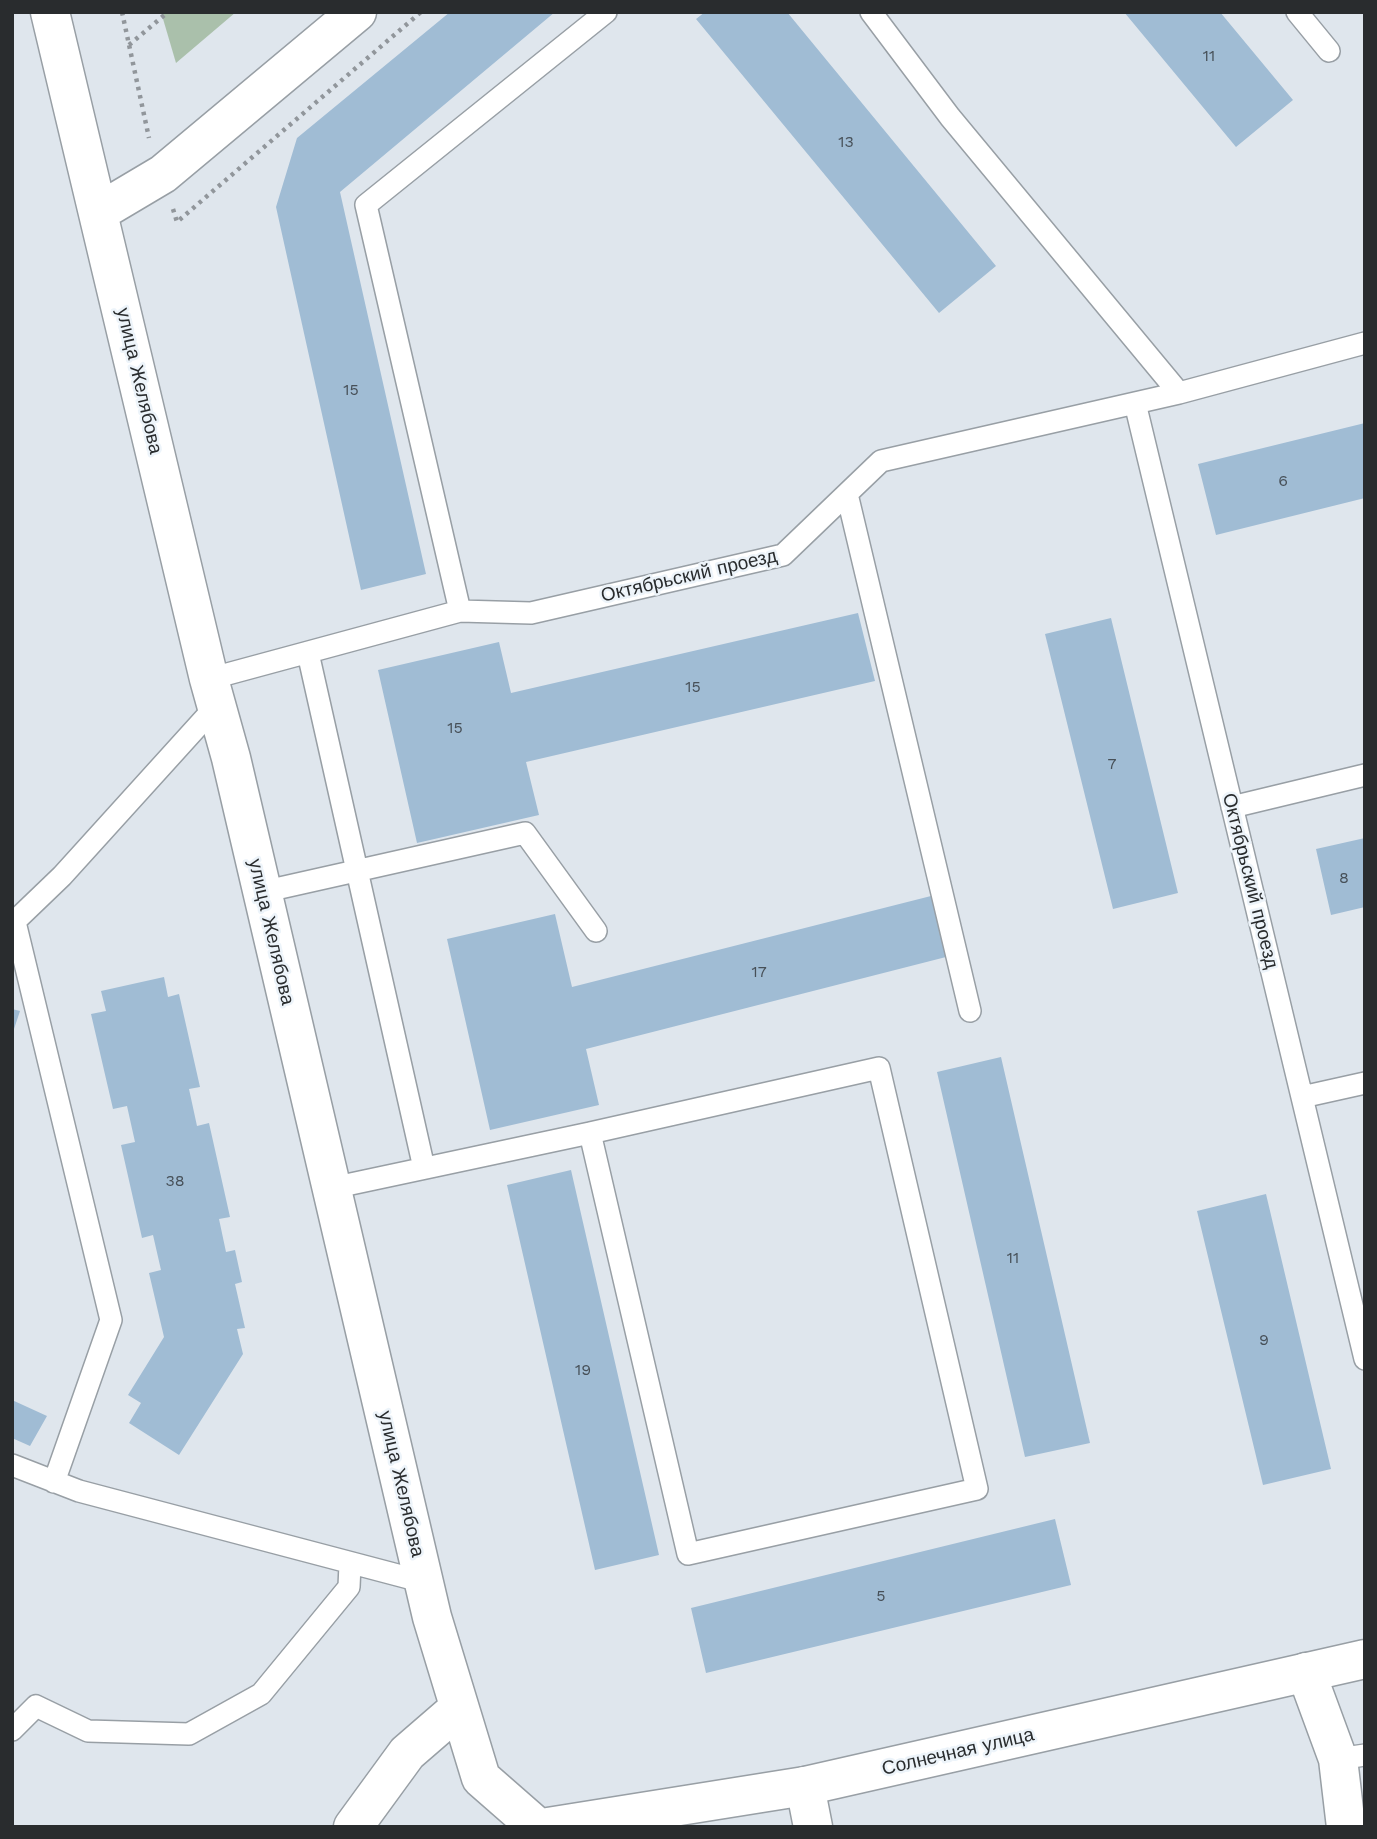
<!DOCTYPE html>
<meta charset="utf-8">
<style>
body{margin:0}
#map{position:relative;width:1377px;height:1839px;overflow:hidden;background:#dfe6ed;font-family:"Work Sans",sans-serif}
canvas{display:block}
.frame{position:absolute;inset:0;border:14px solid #292c2e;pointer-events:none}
</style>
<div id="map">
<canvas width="1377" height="1839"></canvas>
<div class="frame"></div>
</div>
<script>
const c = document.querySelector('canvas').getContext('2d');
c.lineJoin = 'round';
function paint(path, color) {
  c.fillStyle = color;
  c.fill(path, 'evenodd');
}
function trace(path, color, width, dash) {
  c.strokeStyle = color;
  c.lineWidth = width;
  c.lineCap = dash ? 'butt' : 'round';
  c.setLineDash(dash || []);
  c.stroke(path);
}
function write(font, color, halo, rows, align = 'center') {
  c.font = font + ' "Work Sans",sans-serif';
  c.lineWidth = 5;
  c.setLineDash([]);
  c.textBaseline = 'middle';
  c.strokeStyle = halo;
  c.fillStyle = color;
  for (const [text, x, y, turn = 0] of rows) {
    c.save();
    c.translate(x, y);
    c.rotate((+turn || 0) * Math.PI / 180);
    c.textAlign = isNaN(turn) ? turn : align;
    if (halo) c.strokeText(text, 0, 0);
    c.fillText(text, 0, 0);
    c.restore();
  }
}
paint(new Path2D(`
 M161 12H236L176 63Z`), '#aac0ab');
paint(new Path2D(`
 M450 12H555L340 192 426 574 361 590 276 207 297 138Z
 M705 12H787L996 266 939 313 696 19Z
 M1124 12H1220L1293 100 1236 147Z
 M1365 423V498L1216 535 1198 464Z
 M858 613 875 681 526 762 539 815 417 843 378 670 499 642 511 693Z
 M1111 618 1178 893 1113 909 1045 634Z
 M1365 838V907L1331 915 1316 849Z
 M931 896 946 957 586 1049 599 1105 490 1130 447 939 555 914 572 987Z
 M164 977 168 997 179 994 200 1087 189 1089 197 1126 209 1123 230 1217 219 1219 226 1252 235 1250 242 1282 235 1284 245 1328 237 1329 243 1354 179 1455 129 1423 141 1403 128 1395 164 1337 149 1273 161 1270 153 1235 142 1238 121 1145 135 1142 127 1106 113 1109 91 1014 106 1011 101 991Z
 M12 1009 20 1011 13 1032H12Z
 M1001 1057 1090 1443 1025 1457 937 1072Z
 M571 1170 659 1555 595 1570 507 1185Z
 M1266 1194 1331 1469 1263 1485 1197 1211Z
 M12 1400 47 1416 30 1446 12 1438Z
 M1055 1519 1071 1585 706 1673 691 1608Z`), '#a0bcd4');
const service = new Path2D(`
 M871 12 950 117 1179 393
 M1297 12 1329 51
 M1135 403 1365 1359
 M847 494 970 1011
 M460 611 366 205 606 12
 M308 653 424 1168
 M209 679 460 611 531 613 783 555 881 461 1179 393 1365 343
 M1232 807 1365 775
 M262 892 525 833 596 931
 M15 922 111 1320 54 1482
 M12 924 62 876 216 706
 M1302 1097 1365 1083
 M332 1188 590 1133 688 1554 977 1489 879 1068 590 1133
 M12 1465 79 1491 424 1582
 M12 1730 36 1706 88 1731 189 1734 261 1694 349 1587 350 1564
 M1338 1759 1365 1755`);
const minor = new Path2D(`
 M1306 1672 1338 1759 1346 1827
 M805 1786 813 1827
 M353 1827 407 1753 459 1708`);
const tertiary = new Path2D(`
 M50 12 209 679 231 758 432 1617 481 1778 537 1827
 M99 212 163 174 357 12
 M548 1827 805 1786 1365 1659`);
trace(service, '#989fa5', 24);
trace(minor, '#989fa5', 41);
trace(tertiary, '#989fa5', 41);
trace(new Path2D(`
 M122 12 149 138
 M129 45 168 12
 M173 209 177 222 421 12`), '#91969b', 4.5, [3.5, 5]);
trace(service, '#fff', 21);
trace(minor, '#fff', 38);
trace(tertiary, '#fff', 38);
write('16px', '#475058', null, [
 ["11",1209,56],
 ["13",846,142],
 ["15",351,390],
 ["6",1283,481],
 ["15",693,687],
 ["15",455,728],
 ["7",1112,764],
 ["8",1344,878],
 ["17",759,972],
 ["38",175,1181],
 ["11",1013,1258],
 ["9",1264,1340],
 ["19",583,1370],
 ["5",881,1596]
]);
write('19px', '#292c2e', '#edf4fa', [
 ["улица Желябова",139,381,77],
 ["Октябрьский проезд",689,576,-13],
 ["Октябрьский проезд",1250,881,76],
 ["улица Желябова",271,932,77],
 ["улица Желябова",401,1484,77],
 ["Солнечная улица",958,1752,-13]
]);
</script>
